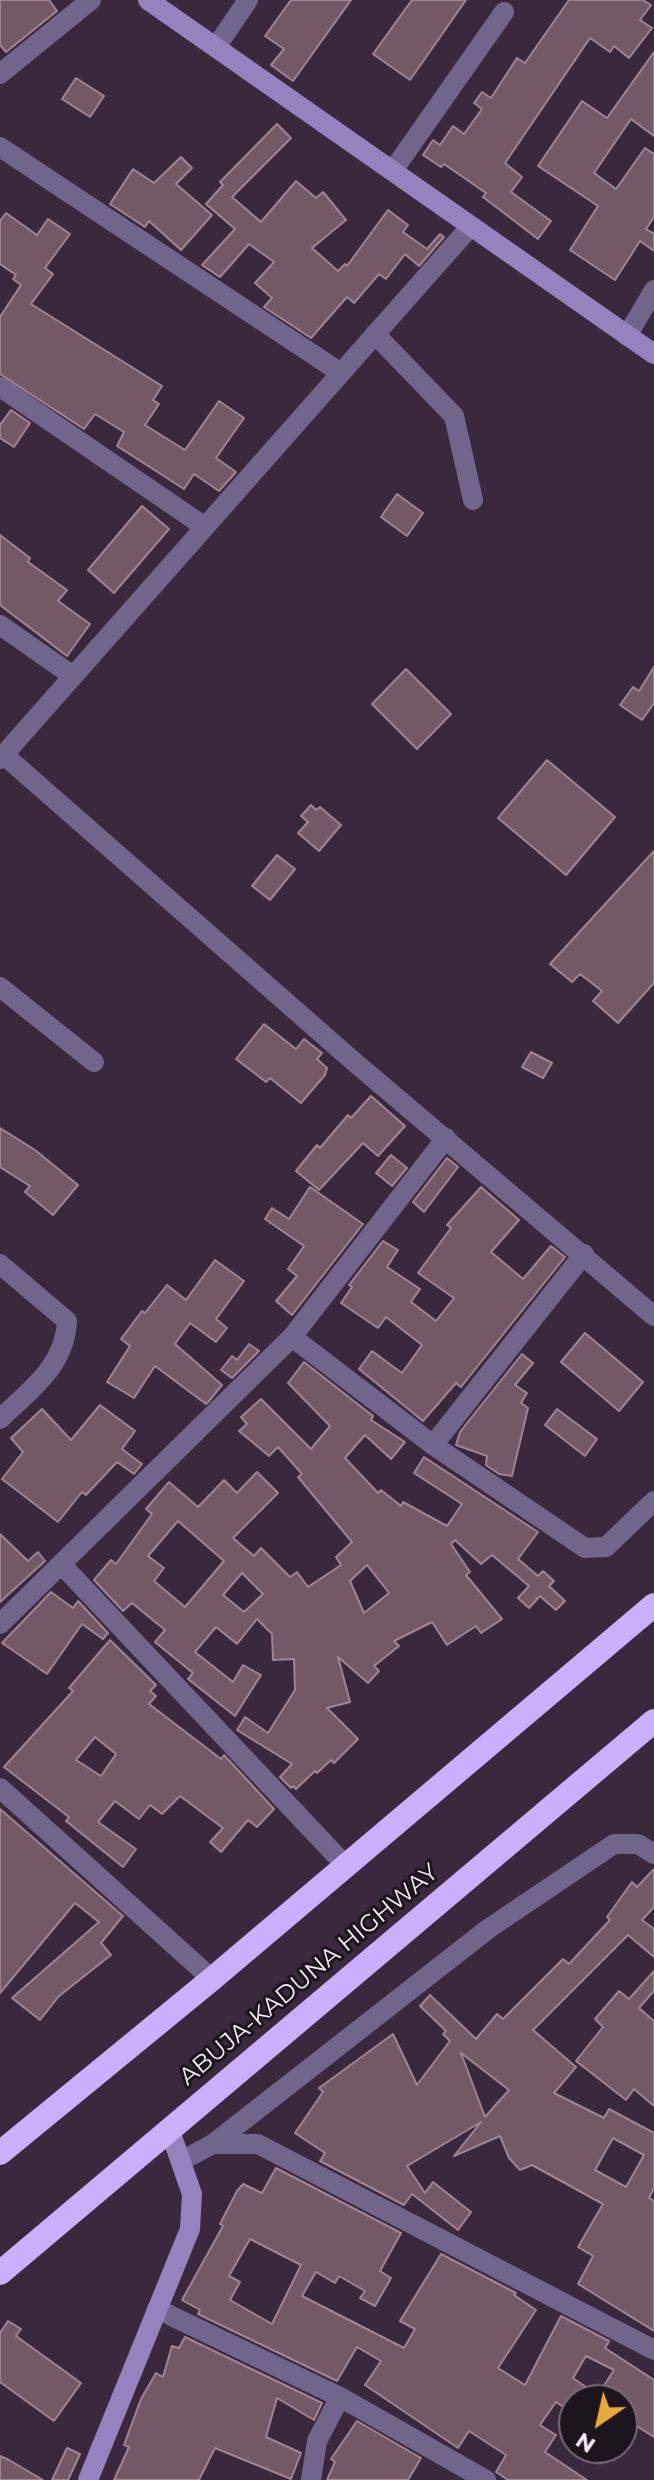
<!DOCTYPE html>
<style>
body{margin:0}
#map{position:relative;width:654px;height:2480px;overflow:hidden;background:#3a293c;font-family:Montserrat,sans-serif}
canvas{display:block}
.north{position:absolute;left:558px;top:2384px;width:80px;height:80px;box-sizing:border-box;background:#1d151e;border:2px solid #746b75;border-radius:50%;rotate:214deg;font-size:22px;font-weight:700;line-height:32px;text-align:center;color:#f6ebf7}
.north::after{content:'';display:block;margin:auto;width:28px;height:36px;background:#e9ab38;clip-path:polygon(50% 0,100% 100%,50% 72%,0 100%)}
</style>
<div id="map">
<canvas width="654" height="2480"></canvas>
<div class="north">N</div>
</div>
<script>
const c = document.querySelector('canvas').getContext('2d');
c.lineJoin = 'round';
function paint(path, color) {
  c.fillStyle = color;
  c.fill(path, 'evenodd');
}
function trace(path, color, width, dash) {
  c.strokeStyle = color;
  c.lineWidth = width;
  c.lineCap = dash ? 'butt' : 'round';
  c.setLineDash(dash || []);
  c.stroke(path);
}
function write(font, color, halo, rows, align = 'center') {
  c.font = font + ' Montserrat,sans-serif';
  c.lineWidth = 6;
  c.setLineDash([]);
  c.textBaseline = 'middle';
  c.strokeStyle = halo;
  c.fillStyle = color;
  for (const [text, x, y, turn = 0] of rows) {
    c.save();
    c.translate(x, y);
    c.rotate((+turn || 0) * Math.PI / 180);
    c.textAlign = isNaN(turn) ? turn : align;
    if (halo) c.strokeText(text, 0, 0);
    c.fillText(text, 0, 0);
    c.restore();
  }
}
const building = new Path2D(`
 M0 0H49L57 11 6 52 0 45Z
 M291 0H351L293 81 271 65 284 49 265 36Z
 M412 0H466L410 80 373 54Z
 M569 0H643L651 5 640 20 652 28 629 58 614 46 610 52 590 38 505 163 522 177 511 192 551 221 538 239 483 197 486 193 444 164 441 167 423 155 433 140 440 145 453 126 464 134 482 109 474 103 482 92 491 98 517 58 525 63Z
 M654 52V136L631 119 594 173 616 189 645 148 654 154V217L646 229 654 234V251L640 241 615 280 570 250 598 206 538 166 582 101 607 118Z
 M76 78 104 96 90 117 62 99Z
 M277 124 291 138 232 197 261 222 296 181 316 198 323 192 346 220 312 248 338 271 345 264 347 266 388 210 408 225 403 232 427 249 440 234 444 237 419 266 405 254 386 279 379 274 354 303 347 297 311 338 264 307 272 298 255 283 274 262 249 244 220 277 202 265 235 229 206 204 223 185 220 182Z
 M181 157 192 168 176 184 212 215 181 250 149 221 145 227 110 204 133 169 154 183Z
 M6 213 37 235 48 219 70 234 45 268 53 274 31 304 162 386 153 400 159 404 145 425 185 450 219 401 244 418 216 458 236 472 219 491 194 474 184 489 117 446 124 432 95 414 84 429 0 374V317L21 285 13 279 16 275 0 264V221Z
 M11 410 30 423 14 447 0 438V425Z
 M397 494 423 513 407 536 381 517Z
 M142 506 169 529 114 593 88 570Z
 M0 535 30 558 28 562 67 590 58 601 90 624 67 656 0 605Z
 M654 667V703L642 720 620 705 633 687 639 691Z
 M406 669 451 714 417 749 372 704Z
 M547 760 615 817 566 875 498 818Z
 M311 805 316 810 320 807 341 825 319 851 298 833 308 822 301 816Z
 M654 851V983L618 1023 593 1001 602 991 580 974 572 982 550 964Z
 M277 855 295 869 270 900 252 886Z
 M264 1024 296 1049 304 1039 322 1053 317 1059 327 1068 325 1075 301 1103 270 1078 266 1082 236 1059Z
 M531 1052 552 1063 543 1078 522 1067Z
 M371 1096 405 1126 378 1156 363 1143 319 1190 296 1171 317 1145 320 1148 348 1115 351 1118Z
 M0 1128 35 1150 78 1185 53 1215 25 1192 30 1186 0 1167Z
 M391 1155 407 1168 392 1186 376 1173Z
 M447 1158 458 1167 424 1212 413 1202Z
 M310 1187 363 1224 292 1315 276 1301 297 1276 288 1269 304 1246 265 1219 272 1208 289 1219Z
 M481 1187 519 1220 491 1252 523 1279 551 1246 565 1257 461 1387 456 1383 423 1421 359 1369 372 1351 402 1373 422 1345 386 1317 378 1328 341 1303 352 1287 349 1285 383 1241 398 1250 387 1267 420 1289 411 1302 436 1321 454 1298 418 1273 451 1228 447 1225Z
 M215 1260 244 1281 216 1319 227 1328 216 1342 190 1323 175 1344 222 1385 209 1401 206 1404 155 1366 134 1398 107 1382 130 1346 121 1339 142 1311 145 1313 167 1285 186 1300Z
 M585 1333 643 1382 619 1411 561 1362Z
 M249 1344 259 1351 232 1378 221 1370 232 1356 237 1360Z
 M522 1354 533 1363 515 1385 527 1393 521 1403 528 1408 512 1476 499 1474 486 1465 487 1456 456 1445 460 1432Z
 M304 1362 373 1416 371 1420 405 1442 391 1459 365 1435 345 1458 378 1493 381 1490 401 1506 403 1502 447 1526 462 1504 414 1473 424 1457 538 1532 518 1559 538 1576 543 1571 554 1581 549 1586 565 1601 556 1610 540 1596 529 1608 518 1598 529 1586 492 1555 481 1564 455 1540 451 1544 470 1572 466 1575 502 1619 481 1633 476 1626 447 1645 432 1622 394 1641 399 1646 374 1666 379 1671 368 1683 338 1657 350 1702 327 1708 358 1739 334 1763 331 1760 317 1773 315 1771 296 1789 293 1786 291 1788 280 1777 292 1764 237 1730 245 1717 268 1733 295 1690 294 1659 273 1660 272 1634 257 1619 237 1644 216 1627 195 1652 233 1682 243 1665 261 1675 235 1716 188 1679 193 1673 155 1642 165 1630 132 1603 123 1611 94 1580 111 1560 116 1564 152 1514 146 1509 169 1482 198 1507 224 1480 237 1493 257 1472 278 1493 233 1538 254 1556 261 1548 290 1577 297 1572 308 1587 341 1565 336 1557 352 1542 298 1477 302 1474 278 1447 269 1456 239 1431 247 1424 241 1417 261 1399 311 1449 330 1426 288 1383ZM178 1521 224 1561 185 1607 154 1581 164 1568 148 1556ZM367 1565 389 1593 364 1613 350 1581ZM242 1573 263 1594 244 1612 223 1595Z
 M100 1405 135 1431 122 1449 142 1464 134 1474 117 1462 86 1495 82 1492 58 1522 2 1479 23 1452 11 1438 42 1409 71 1440Z
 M557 1409 597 1439 585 1456 545 1425Z
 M0 1534 28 1561 38 1552 45 1561 0 1602Z
 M51 1592 73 1608 78 1601 108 1633 103 1639 82 1624 47 1674 2 1643Z
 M110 1640 156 1685 150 1691 156 1696 149 1704 221 1759 224 1755 274 1809 257 1827 248 1820 221 1852 210 1842 223 1828 180 1796 162 1814 150 1805 139 1819 115 1801 98 1822 136 1849 123 1867 66 1821 69 1817 4 1767 73 1691 69 1688ZM95 1737 116 1754 101 1776 76 1760Z
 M0 1809 123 1916 101 1943 111 1955 59 1996 40 2020 12 1998 99 1922 75 1903 0 1993Z
 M654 1869V1907L642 1920 654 1929V1957L628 1935 533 2030 576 2067 554 2093 604 2118 609 2109 654 2133V2188L649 2198 654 2201V2331L578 2284 593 2256 578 2247 603 2204 532 2165 520 2170 509 2158 500 2136 454 2156 481 2122 407 2166 425 2193 433 2182 471 2212 458 2230 412 2194 404 2205 320 2161 325 2153 295 2133 323 2092 319 2088 393 2034 417 2085 450 2041 443 2034 446 2031 420 2006 430 1995 476 2039 497 2014 503 2019 563 1959 569 1964 610 1920 607 1917 632 1882 637 1887ZM461 2053 509 2090 485 2117ZM613 2138 644 2155 626 2187 595 2170Z
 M654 1971V1991L639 2008 654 2021V2106L634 2089 626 2100 576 2061 603 2027 595 2019 619 1991 629 1999Z
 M276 2168 401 2233 380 2271 391 2278 375 2306 360 2298 365 2291 339 2276 335 2283 316 2272 302 2296 404 2348 415 2329 400 2321 441 2254 516 2293 514 2295 536 2310 498 2368 525 2385 561 2316 609 2341 605 2348 654 2380V2437L622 2417V2400H595L614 2370 586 2356 573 2378 590 2390 583 2400H574V2414L556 2402 540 2425 556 2435 545 2452 587 2480H508L496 2472 506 2455 469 2431 458 2448 365 2385 381 2361 357 2347 337 2381 198 2314 200 2310 182 2300 223 2226 220 2224 237 2191 243 2184 262 2193ZM250 2239 301 2265 272 2324 230 2300 240 2282 229 2276Z
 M8 2321 21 2329 16 2336 81 2383 54 2421 0 2382V2333Z
 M185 2337 322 2403 314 2420 277 2398 266 2437 301 2453 291 2479 215 2448 199 2480H114L129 2447 124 2445 141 2399 156 2373 163 2377 172 2346 179 2348Z
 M357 2421 421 2458 408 2480H327L335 2462 331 2459Z
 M67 2448 80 2454 68 2480H52Z
 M0 2456 9 2460 43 2480H0Z`);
paint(building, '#735866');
trace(building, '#a08493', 2);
trace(new Path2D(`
 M216 47 248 0
 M0 74 91 0
 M0 147 341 373
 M394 169 504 12
 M375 334 454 416 473 500
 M627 336 654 290
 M0 387 205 527
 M0 625 73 676
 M4 755 352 1060 654 1316
 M0 759 470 227
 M0 987 94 1062
 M0 1264 67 1321C65 1366 31 1389 0 1419
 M292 1337 433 1445 585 1548 606 1547 654 1501
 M433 1445 584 1254
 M62 1565 346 1866
 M0 1624 292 1337 446 1138
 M0 1788 212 1979
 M213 2144H258L654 2350
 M181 2161 213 2144 488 1929 614 1844H638L654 1854
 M157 2309 340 2397 486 2480
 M311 2480 317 2441 340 2397`), '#72658b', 20);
trace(new Path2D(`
 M148 0 654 354
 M88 2480 190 2229 192 2194 170 2131`), '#9682bf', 20);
trace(new Path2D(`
 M0 2153 212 1979 654 1605
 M0 2273 654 1721`), '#cab0fc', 24);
write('24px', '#f6ebf7', '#1d151e', [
 ["ABUJA-KADUNA HIGHWAY",309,1975,-40]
]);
</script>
